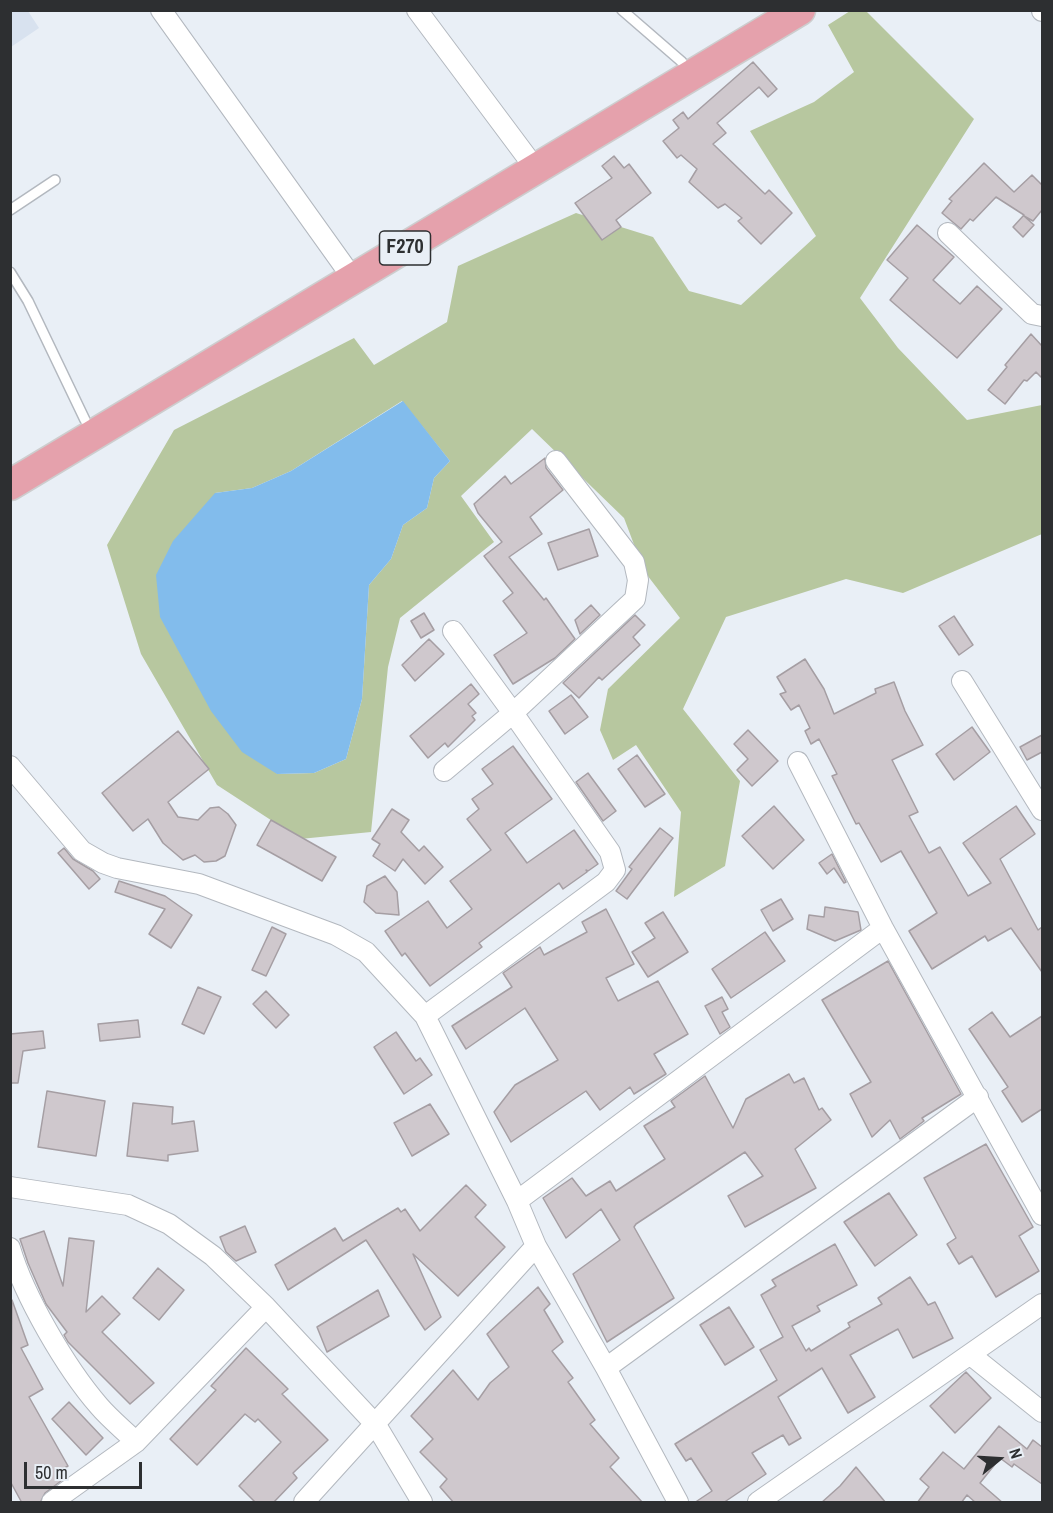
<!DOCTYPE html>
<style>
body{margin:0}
#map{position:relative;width:1053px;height:1513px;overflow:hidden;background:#e9eff6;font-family:"Archivo Narrow",sans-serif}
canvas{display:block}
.frame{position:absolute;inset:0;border:12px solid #2d2f31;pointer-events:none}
.north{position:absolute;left:969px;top:1429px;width:60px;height:60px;-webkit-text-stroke:4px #e9eff6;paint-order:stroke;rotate:72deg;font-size:16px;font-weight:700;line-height:24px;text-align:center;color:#2d2f31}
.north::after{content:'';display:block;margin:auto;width:21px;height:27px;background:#2d2f31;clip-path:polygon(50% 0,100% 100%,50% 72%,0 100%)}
.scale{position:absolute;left:24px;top:1462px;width:118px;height:27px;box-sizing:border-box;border:3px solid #2d2f31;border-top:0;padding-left:8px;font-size:18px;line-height:21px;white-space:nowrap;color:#2d2f31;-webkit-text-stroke:4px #e9eff6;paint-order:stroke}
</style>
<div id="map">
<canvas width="1053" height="1513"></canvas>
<div class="frame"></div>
<div class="north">N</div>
<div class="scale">50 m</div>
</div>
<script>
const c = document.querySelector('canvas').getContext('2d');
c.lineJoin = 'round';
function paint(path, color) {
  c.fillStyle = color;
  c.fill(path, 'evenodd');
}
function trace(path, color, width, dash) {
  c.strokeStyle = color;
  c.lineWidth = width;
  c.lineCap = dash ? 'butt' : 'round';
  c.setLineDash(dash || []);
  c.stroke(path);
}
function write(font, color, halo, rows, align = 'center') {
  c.font = font + ' "Archivo Narrow",sans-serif';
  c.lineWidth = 4.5;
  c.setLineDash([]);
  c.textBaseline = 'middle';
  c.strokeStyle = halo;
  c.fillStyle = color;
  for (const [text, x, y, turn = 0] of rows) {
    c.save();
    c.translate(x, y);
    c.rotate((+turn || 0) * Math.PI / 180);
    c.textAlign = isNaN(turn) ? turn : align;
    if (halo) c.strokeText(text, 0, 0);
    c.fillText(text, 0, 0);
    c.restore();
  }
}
paint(new Path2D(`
 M11 10 28 11 39 28 11 47Z`), '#d8e2ef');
paint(new Path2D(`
 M850 11H866L974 119 860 298 898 348 967 420 1042 405V534L903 593 846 579 726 617 683 709 740 781 725 866 674 897 681 812 636 745 613 760 600 730 608 689 680 618 644 571 624 518 532 429 461 496 494 542 400 618 388 667 371 832 300 839 217 785 141 654 107 545 174 430 354 338 374 365 447 322 458 266 576 213 653 237 689 291 741 305 816 236 750 131 814 102 854 72 828 25ZM402 401 450 461 434 478 427 508 403 525 391 559 369 585 362 699 346 759 314 773 277 774 215 493 252 488 291 471Z`), '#b7c79f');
paint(new Path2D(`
 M403 401 450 461 434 478 427 508 403 525 391 559 369 585 362 699 346 759 314 773 277 774 242 752 211 711 160 617 156 575 173 541 215 493 252 488 291 471Z`), '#82bcec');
const building = new Path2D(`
 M753 62 777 89 768 97 759 87 717 123 726 133 713 144 765 194 769 190 792 213 761 244 738 221 742 218 725 204 718 208 689 182 697 169 681 155 677 158 663 141 679 128 673 120 683 112 688 119Z
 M614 156 624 168 629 164 651 193 616 220 621 227 602 240 575 203 612 178 602 166Z
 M984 163 1014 192 1032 175 1042 185V210L1033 221 1024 216 1034 225 1023 237 1013 227 1024 215 996 197 973 221 970 219 961 229 942 213 952 201 949 199Z
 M917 225 954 257 933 280 960 304 977 286 1002 309 957 358 890 300 908 278 887 260Z
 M1031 334 1042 346V378L1036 372 1027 381 1024 380 1005 404 988 390 1007 367 1005 365Z
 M545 458 546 468 563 490 530 517 542 534 509 557 544 600 546 598 575 639 555 658 513 684 494 655 527 633 503 601 513 593 484 556 502 542 478 513 474 504 505 476 511 484Z
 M589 529 598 556 558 570 548 543Z
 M591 605 600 615 580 634 575 620Z
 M424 613 434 630 421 638 411 621Z
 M635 615 645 625 633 637 640 645 602 680 599 677 579 698 563 683Z
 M954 616 973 645 959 655 939 626Z
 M429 639 444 654 415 681 402 665Z
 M805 659 824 689 834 714 876 693 875 689 894 682 905 711 923 745 892 760 918 812 909 816 929 853 940 847 968 896 991 883 963 843 1016 806 1035 834 1000 859 1038 930 1042 927V972L1011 928 988 941 985 936 932 969 909 931 937 913 901 851 881 862 859 823 856 824 832 776 837 774 819 739 811 744 805 731 810 728 799 705 791 710 780 694 786 692 777 677Z
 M471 684 479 694 468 704 476 713 472 716 475 720 448 747 445 743 428 758 410 736Z
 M571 695 588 717 565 734 549 711Z
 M972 727 990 752 954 780 936 754Z
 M748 730 778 761 752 786 737 770 748 759 734 744Z
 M178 731 209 769 168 802 178 817 198 820 210 808 219 807 228 814 236 825 225 856 216 861 204 862 195 855 183 860 163 843 148 819 133 831 102 793Z
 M1042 735V752L1027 760 1020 747Z
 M513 746 552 799 505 833 527 863 574 830 598 864 588 871 586 870 587 872 563 889 559 883 479 943 482 947 430 986 405 953 402 956 385 931 428 901 447 928 472 909 450 881 491 850 467 819 479 809 472 799 493 784 482 769Z
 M637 755 665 794 645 807 618 769Z
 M588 773 616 811 603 821 576 782Z
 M774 806 804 840 773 869 742 836Z
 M392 809 409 820 401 832 419 851 424 846 443 867 425 884 403 859 395 871 373 856 380 844 372 839Z
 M271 820 336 857 322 881 257 845Z
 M660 828 673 838 627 899 616 891 632 869 629 867Z
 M64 848 73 859 93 871 100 879 89 889 58 853Z
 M832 854 846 882 844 883 834 868 827 874 819 863Z
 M385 876 397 892 399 915 376 913 364 902 367 886Z
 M119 881 165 896 192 915 171 948 149 934 165 909 115 892Z
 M781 899 793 919 773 931 761 910Z
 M825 907 858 912 861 930 835 941 807 929 809 915 824 917Z
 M606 909 634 964 606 978 618 1001 658 981 688 1034 654 1054 666 1074 634 1094 630 1087 600 1110 586 1091 511 1142 494 1112 515 1085 558 1060 525 1008 466 1049 452 1026 512 987 503 973 540 947 544 955 587 932 582 922Z
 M663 912 688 952 648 977 632 952 655 938 645 923Z
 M272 927 286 934 266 976 252 970Z
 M765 932 785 961 731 998 712 969Z
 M888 961 961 1094 922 1118 924 1121 900 1139 890 1120 872 1137 850 1094 871 1082 822 1000Z
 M198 987 221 997 204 1034 182 1024Z
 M266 991 289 1015 276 1028 253 1004Z
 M722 997 728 1009 722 1012 730 1027 720 1034 705 1006Z
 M992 1012 1010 1037 1042 1016V1109L1022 1122 1002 1091 1008 1087 969 1029Z
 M138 1020 140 1037 100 1041 98 1024Z
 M43 1031 45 1048 23 1051 18 1083H10V1034Z
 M396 1032 416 1061 420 1058 432 1075 404 1094 374 1047Z
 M789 1074 794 1083 804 1078 819 1110 822 1108 831 1120 795 1149 816 1188 745 1227 728 1196 763 1176 745 1152 636 1224 634 1227 674 1298 607 1342 573 1274 620 1240 601 1209 566 1238 543 1198 572 1178 586 1196 610 1181 616 1191 665 1159 644 1126 675 1107 671 1101 705 1076 733 1128 746 1099Z
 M47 1091 105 1101 96 1156 38 1147Z
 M133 1103 173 1107 172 1124 194 1121 198 1151 168 1155V1161L127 1156Z
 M430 1104 449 1134 412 1156 394 1123Z
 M986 1144 1033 1227 1019 1236 1039 1271 996 1297 972 1256 959 1264 947 1244 956 1238 924 1178Z
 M466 1185 486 1205 475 1217 505 1247 458 1296 413 1254 441 1317 425 1330 366 1240 288 1290 275 1265 335 1228 343 1241 398 1208 401 1212 405 1209 420 1231Z
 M889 1193 917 1235 875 1266 844 1222Z
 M245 1226 256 1252 236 1261 226 1252 220 1237Z
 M44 1231 63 1286 69 1238 94 1241 86 1312 102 1296 120 1314 102 1332 154 1383 130 1404 68 1342 64 1335 67 1332 46 1304 28 1263 20 1239Z
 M835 1244 857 1285 817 1306 820 1311 792 1326 806 1351 809 1348 811 1351 850 1327 848 1323 882 1304 878 1298 910 1277 928 1305 935 1302 953 1338 913 1358 898 1329 850 1355 875 1397 848 1413 822 1368 778 1397 801 1438 789 1445 783 1435 752 1453 766 1474 723 1503H694L712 1491 691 1458 686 1461 675 1444 777 1380 760 1350 783 1337 761 1295 776 1286 772 1280Z
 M158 1268 184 1290 159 1320 133 1298Z
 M538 1287 550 1304 544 1310 563 1342 552 1351 573 1378 568 1382 595 1420 590 1424 619 1458 610 1467 643 1503H454L440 1487 447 1479 420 1452 433 1439 411 1416 453 1370 478 1400 490 1383 509 1367 487 1334Z
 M378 1290 389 1316 327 1352 317 1327Z
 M12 1300 28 1345 21 1348 43 1389 29 1397 68 1466 61 1470 65 1478 45 1493 40 1503H22L10 1481Z
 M729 1307 754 1347 725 1365 700 1325Z
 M246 1348 288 1389 282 1394 328 1440 293 1473 297 1478 273 1503H256L239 1486 281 1442 258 1419 255 1422 245 1414 197 1465 170 1439 216 1390 211 1386Z
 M966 1372 991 1398 955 1433 930 1406Z
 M69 1402 103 1438 86 1455 52 1419Z
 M999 1426 1027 1449 1033 1440 1042 1447V1484L1014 1464 1012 1467 1000 1458 980 1483 1003 1503H976L967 1495 961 1503H917L929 1487 920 1479 943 1452 964 1469Z
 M856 1467 886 1503H821L840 1486Z`);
paint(building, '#cfc8cd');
trace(building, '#a59ea3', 1.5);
const service = new Path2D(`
 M622 10 682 62
 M10 210 55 180
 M10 272 28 301 85 420`);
const minor = new Path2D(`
 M161 10 344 266
 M417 10 526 156
 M1042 10V11
 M948 233 1032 314 1042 316
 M962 681 1042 810
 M798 762 883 928 1042 1215
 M10 766 82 851 103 863 117 868 199 884 336 935 366 952 425 1016 517 1201 536 1246 606 1368 678 1502
 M444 771 513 713 453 631
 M425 1016 606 882 615 870 610 852 513 713 635 599 638 580 634 562 556 461
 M10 1187 128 1205 169 1224 213 1256 266 1307 376 1425 422 1502
 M517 1201 883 928
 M10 1248C24 1296 66 1368 99 1406 110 1419 124 1430 136 1442
 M972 1356 1042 1412
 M606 1368 978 1097
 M52 1502 136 1442 266 1307
 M304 1502 536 1246
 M758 1502 1042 1304`);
const primary = new Path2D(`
 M10 485 800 10`);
trace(service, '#b3b8bf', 12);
trace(minor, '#b3b8bf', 22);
trace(primary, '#cdcdce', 33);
trace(service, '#fff', 9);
trace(minor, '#fff', 20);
trace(primary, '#e5a1ac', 30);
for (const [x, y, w] of [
 [405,248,51]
]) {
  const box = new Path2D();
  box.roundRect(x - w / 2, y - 17, w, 34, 4.5);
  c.fillStyle = '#e9eff6';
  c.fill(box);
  trace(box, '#2d2f31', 1.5);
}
write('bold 20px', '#2d2f31', null, [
 ["F270",405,248]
]);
</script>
